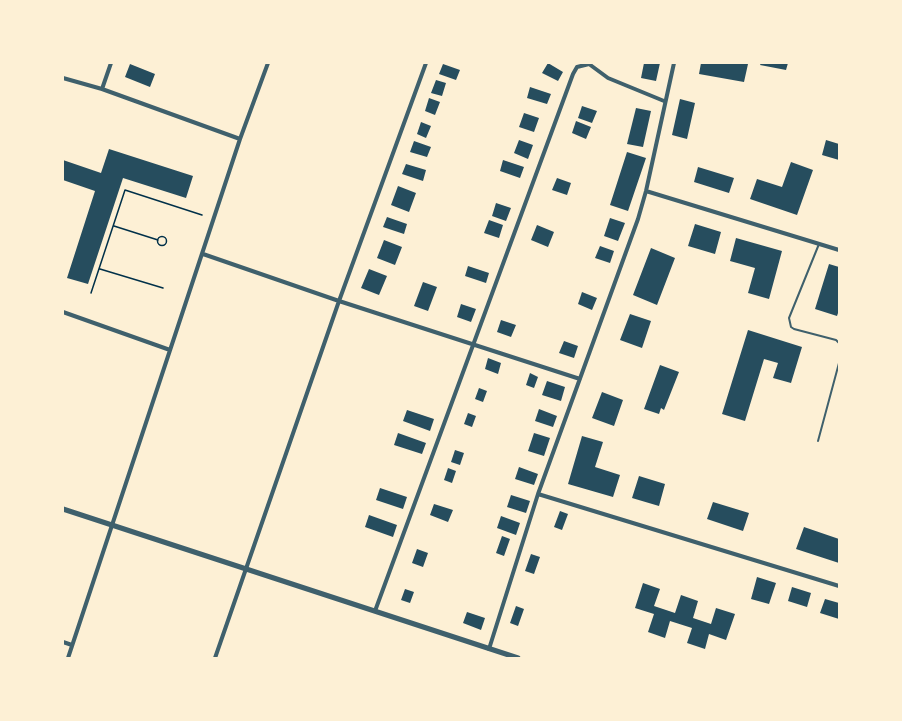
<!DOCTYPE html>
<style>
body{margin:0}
#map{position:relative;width:902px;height:721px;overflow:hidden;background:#fdf0d5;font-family:Barlow,sans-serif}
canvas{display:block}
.frame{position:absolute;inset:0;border:64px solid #fdf0d5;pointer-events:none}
</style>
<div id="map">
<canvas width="902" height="721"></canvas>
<div class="frame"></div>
</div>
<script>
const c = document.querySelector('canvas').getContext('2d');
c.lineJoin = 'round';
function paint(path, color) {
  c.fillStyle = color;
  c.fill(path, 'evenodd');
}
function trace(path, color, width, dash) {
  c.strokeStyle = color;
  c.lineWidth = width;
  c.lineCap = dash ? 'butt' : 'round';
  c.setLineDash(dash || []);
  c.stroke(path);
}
paint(new Path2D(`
 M548 63 563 72 558 81 542 73Z
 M644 63H660L656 81 641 78Z
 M701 63 748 64 744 82 699 74Z
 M761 63H788L786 70 760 65Z
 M130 64 155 74 150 87 125 77Z
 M443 64 460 70 456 80 439 74Z
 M436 80 446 83 442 96 431 93Z
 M530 87 551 94 547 104 527 98Z
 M429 98 440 102 435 115 425 111Z
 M680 99 695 103 687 139 672 135Z
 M582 106 597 111 592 123 578 118Z
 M636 108 651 111 643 147 627 144Z
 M524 113 539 118 534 132 519 127Z
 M576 121 591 127 586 139 572 133Z
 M421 122 431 126 426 138 417 134Z
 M519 140 533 145 528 159 514 153Z
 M826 140 839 144V160L822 155Z
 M414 141 431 147 427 157 410 152Z
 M109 149 193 176 186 198 123 178 88 284 67 278 95 191 63 180V160L101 173Z
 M627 152 646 158 628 211 610 205Z
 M503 160 524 167 520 178 500 171Z
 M791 162 813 170 797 215 750 199 757 179 782 187Z
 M406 164 426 170 423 181 402 174Z
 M698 167 734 178 729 193 694 182Z
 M557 178 571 183 567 195 552 190Z
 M398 186 416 193 409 212 391 205Z
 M496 203 511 208 506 221 492 216Z
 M387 217 407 224 404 234 383 227Z
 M610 218 625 223 618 241 604 236Z
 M489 220 503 225 499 238 484 233Z
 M695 224 721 232 715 254 688 246Z
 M537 225 554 232 548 247 531 240Z
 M736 238 782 251 769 299 748 293 755 268 730 261Z
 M384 240 402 247 395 265 377 258Z
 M600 246 614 251 610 263 595 258Z
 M651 248 675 258 657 305 633 295Z
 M829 264 839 267V310L837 316 815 309Z
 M468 266 489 273 486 283 465 276Z
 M369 269 387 276 379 295 361 288Z
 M423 282 437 287 428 311 414 306Z
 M582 292 597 298 592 310 578 304Z
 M461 304 476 309 471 322 457 317Z
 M630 314 651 321 642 348 620 340Z
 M501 320 516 325 511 337 497 332Z
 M748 330 802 347 791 383 773 378 778 363 764 359 745 421 722 414Z
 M564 341 578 346 574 358 559 353Z
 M488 358 501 363 498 374 485 369Z
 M660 365 679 372 664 410 661 408 659 414 644 409Z
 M530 373 538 377 534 388 526 385Z
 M547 381 565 387 561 401 542 395Z
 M479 388 487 391 483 402 475 399Z
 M602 392 623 400 614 426 592 418Z
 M539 409 557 416 553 427 535 421Z
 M407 410 434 419 430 431 403 421Z
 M468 413 476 416 472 427 464 424Z
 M398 433 426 443 422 454 394 445Z
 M534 433 550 438 544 456 528 451Z
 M582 436 603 442 595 467 620 475 613 497 568 484Z
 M455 450 464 453 460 465 451 462Z
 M519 467 538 474 534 485 515 479Z
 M448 468 456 471 452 483 444 480Z
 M639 476 665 484 659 506 632 498Z
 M380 488 407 497 403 509 376 500Z
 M511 495 530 501 526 513 507 507Z
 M713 502 749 513 743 531 707 519Z
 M434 504 453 510 448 522 430 515Z
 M560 511 568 514 562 530 554 527Z
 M369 515 397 525 393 537 365 527Z
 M501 516 520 523 516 535 497 528Z
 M804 527 839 539V563L796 549Z
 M502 536 510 539 504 556 496 553Z
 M417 549 428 553 423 567 412 563Z
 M531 554 540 557 534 574 525 571Z
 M757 577 776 583 769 604 751 599Z
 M643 583 660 589 654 606 675 613 681 595 698 601 693 618 711 624 716 608 735 614 726 640 709 634 705 649 687 643 692 628 670 621 665 638 648 632 654 614 635 608Z
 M792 587 811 593 807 607 788 601Z
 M405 589 414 592 410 603 401 600Z
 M825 599 839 603V619L820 613Z
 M516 606 524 609 518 626 510 623Z
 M467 612 485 618 481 630 463 623Z`), '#264d5e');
trace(new Path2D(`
 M114 226 158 240
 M157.5 241a4.5 4.5 0 1 1 9 0a4.5 4.5 0 1 1-9 0Z
 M100 269 163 288
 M91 293 125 190 202 215`), '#003049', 1.5);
trace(new Path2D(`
 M819 244 789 318 791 327 794 329 836 340 839 343
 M818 441 839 363`), '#3f606c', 2);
trace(new Path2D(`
 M63 78 102 89 240 139
 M102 89 111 63
 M646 191 839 250
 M203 254 339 301 580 379
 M63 312 170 350
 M538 494 839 586
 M375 611 573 74 577 67 589 64 608 78 664 101
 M63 642 72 645
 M489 649 538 494 638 219 646 191 674 63
 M68 658 240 139 268 63
 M215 658 339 301 426 63`), '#3f606c', 4);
trace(new Path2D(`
 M63 509 518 658`), '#3f606c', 5);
</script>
